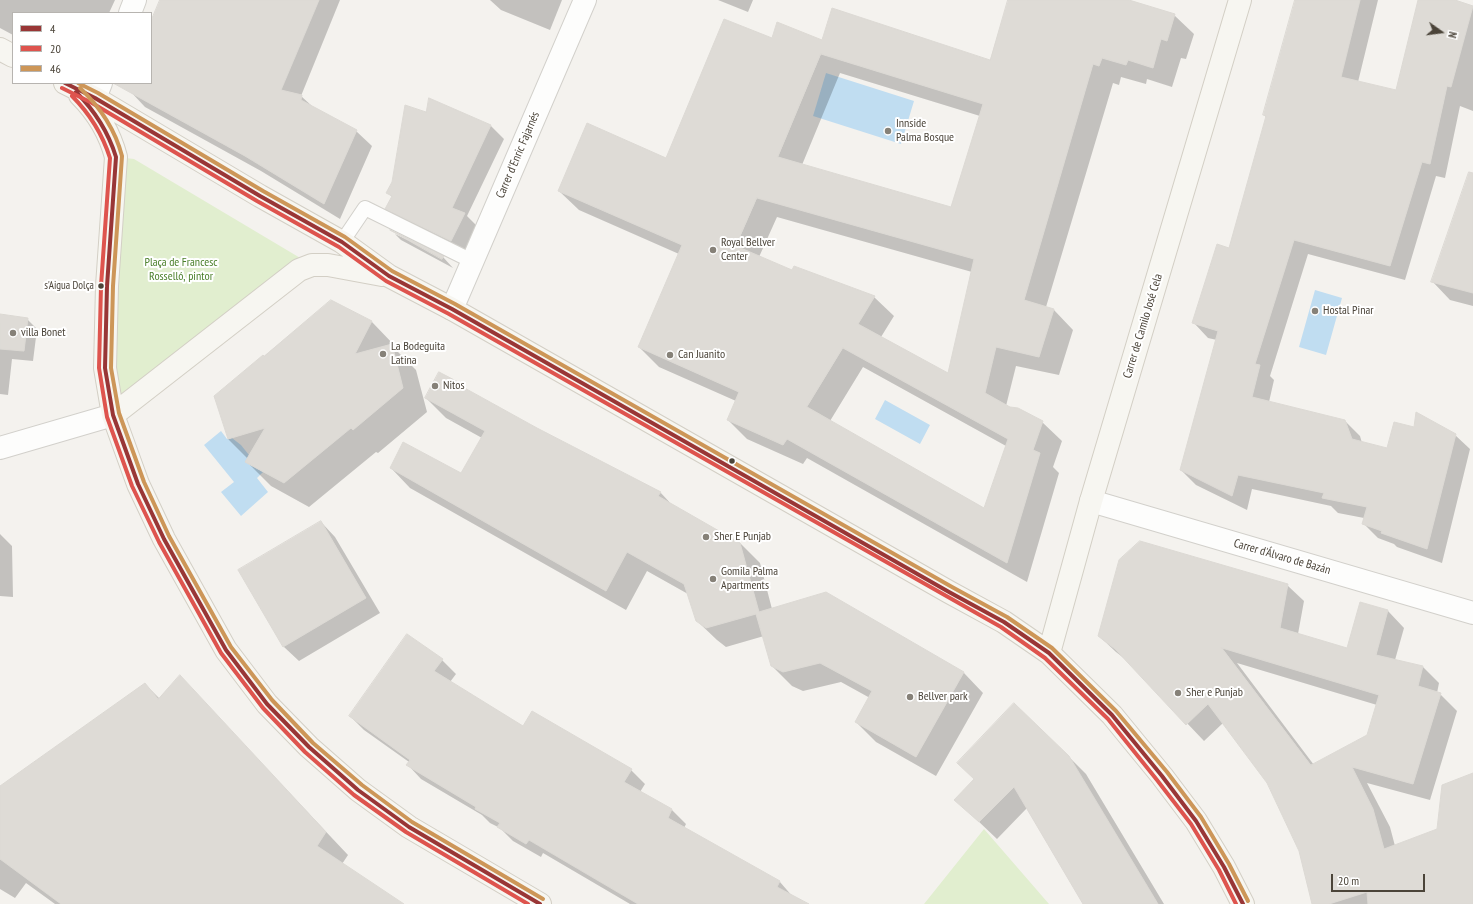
<!DOCTYPE html>
<meta charset="utf-8">
<style>
body{margin:0}
#map{position:relative;width:1473px;height:904px;overflow:hidden;background:#f4f2ee;font-family:"PT Sans Narrow",sans-serif}
canvas{display:block}
.legend{position:absolute;left:12px;top:12px;width:140px;height:72px;box-sizing:border-box;background:#fff;border:1px solid #b7b4b0;margin:0;padding:5px 7px;list-style:none;font-size:12px;color:#4b4439}
.legend li{display:flex;align-items:center;gap:8px;height:20px}
.legend b{width:20px;border:1px solid #b7b4b0}
.north{position:absolute;left:1421px;top:12px;width:40px;height:40px;-webkit-text-stroke:3px #fff;paint-order:stroke;rotate:104deg;font-size:11px;font-weight:700;line-height:16px;text-align:center;color:#4b4439}
.north::after{content:'';display:block;margin:auto;width:14px;height:18px;background:#4b4439;clip-path:polygon(50% 0,100% 100%,50% 72%,0 100%)}
.scale{position:absolute;left:1331px;top:874px;width:94px;height:18px;box-sizing:border-box;border:2px solid #4b4439;border-top:0;padding-left:5px;font-size:12px;line-height:14px;white-space:nowrap;color:#4b4439;-webkit-text-stroke:3px #fff;paint-order:stroke}
</style>
<div id="map">
<canvas width="1473" height="904"></canvas>
<ul class="legend">
<li><b style="height:5px;background:#993636"></b>4</li>
<li><b style="height:5px;background:#de544e"></b>20</li>
<li><b style="height:5px;background:#cd9658"></b>46</li>
</ul>
<div class="north">N</div>
<div class="scale">20 m</div>
</div>
<script>
const c = document.querySelector('canvas').getContext('2d');
c.lineJoin = 'round';
function paint(path, color) {
  c.fillStyle = color;
  c.fill(path, 'evenodd');
}
function trace(path, color, width, dash) {
  c.strokeStyle = color;
  c.lineWidth = width;
  c.lineCap = dash ? 'butt' : 'round';
  c.setLineDash(dash || []);
  c.stroke(path);
}
function write(font, color, halo, rows, align = 'center') {
  c.font = font + ' "PT Sans Narrow",sans-serif';
  c.lineWidth = 4;
  c.setLineDash([]);
  c.textBaseline = 'middle';
  c.strokeStyle = halo;
  c.fillStyle = color;
  for (const [text, x, y, turn = 0] of rows) {
    c.save();
    c.translate(x, y);
    c.rotate((+turn || 0) * Math.PI / 180);
    c.textAlign = isNaN(turn) ? turn : align;
    if (halo) c.strokeText(text, 0, 0);
    c.fillText(text, 0, 0);
    c.restore();
  }
}
paint(new Path2D(`
 M116 157 134 159 312 265 113 415Z
 M984 829 1049 904H924Z`), '#e1eecf');
paint(new Path2D(`
 M826 73 914 101 901 144 813 116Z
 M1315 290 1342 298 1326 355 1299 347Z
 M885 400 930 425 920 444 875 419Z
 M221 431 227 439 232 438 241 445 249 455 246 462 263 472 257 478 268 492 241 516 221 492 234 482 204 445Z`), '#c0ddf1');
paint(new Path2D(`
 M0 0H115L109 13H13V35L0 28Z
 M161 0H340L301 96 313 107 356 131 372 146 340 219 261 171 145 107 130 91V83H151V23Z
 M490 0H562L550 30 501 10Z
 M718 0H753L748 12Z
 M1010 0H1125L1174 15 1194 34 1186 59 1181 58 1172 87 1147 79 1146 84 1121 77 1119 85 1113 83 1046 307 1054 310 1073 330 1059 375 1016 366 1006 406 1042 422 1062 441 1053 467 1059 473 1027 582 807 458 803 464 747 439 728 420 736 401 659 367 639 347 679 254 579 210 559 191 666 159 773 39 823 41 991 61ZM840 73 980 116 951 208 802 165ZM777 217 972 272 948 375 881 337 894 316 874 297 793 271 759 257ZM863 367 1006 446 985 509 830 421Z
 M1296 0H1378L1358 82 1397 92 1419 0H1451L1473 8V111L1460 106 1445 178 1436 176 1405 280 1308 254 1270 376 1274 380 1269 402 1345 421 1360 436 1362 443 1388 449 1415 428 1455 435 1470 449 1442 563 1397 547 1394 544 1378 538 1363 523 1364 518 1338 513 1331 506 1252 489 1247 510 1196 485 1181 470 1217 340 1208 338 1194 323 1229 249 1267 118 1264 115Z
 M430 99 491 126 504 139 467 216 478 227 464 253 400 221 387 208 392 197 388 193 427 113Z
 M1473 222V306L1450 300 1432 281Z
 M395 234 443 257 453 268 401 240Z
 M332 301 372 322 396 347 395 349 416 370 427 412 378 453 376 452 309 507 271 486 247 462 248 459 228 439 264 358Z
 M0 315 27 319 37 329 33 361 12 359 8 395 0 394Z
 M461 385 466 390 536 429 660 492 674 507 740 543 760 563 772 609 825 594 964 673 983 693 936 776 876 742 856 722 870 698 841 682 803 691 792 686 772 666 764 636 726 647 717 640 697 621 688 594 647 571 626 610 410 488 391 468 462 475 482 438 446 418 426 398Z
 M321 522 335 537 380 613 299 661 284 647 240 571Z
 M0 534 12 546 13 597 0 596Z
 M1287 585 1304 601 1298 634 1348 649 1361 603 1388 611 1404 628 1395 660 1423 667 1439 683 1437 693 1440 694 1457 711 1430 800 1367 783 1390 827 1395 846 1438 830 1473 774V904H1313L1300 850 1268 783 1223 723 1204 741 1129 662 1116 652 1099 636ZM1237 663 1377 705 1368 736 1314 765Z
 M442 660 456 674 450 682 524 727 631 770 645 784 640 792 672 810 686 824 684 828 780 882 793 897 807 904H630L543 853 541 857 513 841 500 828 490 823 482 815 421 779 408 765 409 762 364 730 350 716Z
 M180 677 348 855 342 864 398 904H55L26 883 15 898 0 889V787L145 684 160 699Z
 M1068 756 1086 774 1164 904H1084L1027 808 997 839 956 800Z`), '#0003');
const building = new Path2D(`
 M160 0H319L281 90 302 95 301 100 357 130 324 204 245 156 113 83H151V21Z
 M1008 0H1129L1175 14 1167 41 1161 39 1153 68 1128 60 1126 65 1102 58 1099 66 1093 64 1024 300 1054 309 1039 357 996 347 985 393 1010 407 1018 408 1043 421 1033 450 1040 453 1007 563 787 439 783 445 727 420 739 392 638 347 682 245 558 191 587 123 666 158 724 19 772 38 777 22 822 40 832 8 990 60ZM821 54 983 104 951 207 778 157ZM757 198 974 259 948 373 858 324 875 296 794 266 792 270 736 246ZM843 348 1008 439 984 508 807 407Z
 M1295 0H1360L1341 77 1396 90 1418 0H1455L1473 6 1451 87 1447 86 1430 164 1422 162 1390 266 1294 240 1255 364 1260 365 1252 397 1345 420 1352 439 1387 448 1394 422 1414 427 1416 412 1456 434 1427 549 1381 533 1382 531 1362 524 1367 507 1322 498 1324 493 1238 475 1232 496 1180 470 1218 331 1192 323 1217 244 1229 248 1266 116 1263 115Z
 M429 98 491 125 452 208 465 213 451 241 385 209 392 196 386 193 392 182 405 105 426 112Z
 M1469 172 1473 173V293L1431 282Z
 M390 230 444 256 442 259Z
 M331 300 372 321 355 354 392 344 403 388 353 430 351 428 284 483 245 462 265 428 228 439 214 396 263 355 264 356Z
 M0 314 28 318 24 351 0 349Z
 M439 372 462 384 461 386 537 428 661 492 658 496 740 543 759 612 826 592 964 672 916 757 855 722 872 691 820 663 783 672 771 666 756 614 706 628 696 621 684 584 627 552 606 591 390 468 403 442 461 473 485 431 425 398Z
 M321 521 366 598 283 647 238 570Z
 M1140 541 1288 584 1280 628 1347 648 1360 602 1388 610 1376 655 1423 666 1418 686 1441 693 1413 784 1352 767 1373 809 1384 849 1437 829 1442 785 1473 773V904H1368L1367 892 1329 904H1312L1299 851 1267 783 1208 704 1186 725 1115 649 1098 636 1119 560ZM1222 648 1379 695 1367 735 1311 765Z
 M407 634 443 659 434 671 523 726 532 711 632 769 624 782 672 809 668 818 780 881 777 887 809 904H638L529 840 526 844 497 827 500 823 475 809 476 807 406 765 410 760 349 716Z
 M180 675 326 832 317 846 404 904H61L0 859V786L145 683 158 699Z
 M1014 703 1069 756 1158 904H1083L1014 787 979 822 954 800 974 779 957 763Z`);
paint(building, '#dedbd6');
trace(building, '#dcd9d4', 1);
const lane = new Path2D(`
 M342 242 365 208 472 261`);
const street = new Path2D(`
 M130 13 135 0
 M95 98 101 83
 M452 309 585 0
 M0 448 113 415
 M1091 501 1473 613`);
const secondary = new Path2D(`
 M0 49 13 56
 M65 83 95 98 260 196 342 242 389 276 452 309 949 592 1004 622 1049 653 1112 715 1162 776 1196 821 1224 867 1243 904
 M80 95C97 112 110 134 116 157L107 286 105 368 113 415 138 484 164 539 226 650 267 704 309 747 358 790 409 827 540 904
 M113 415 299 270 312 265H328L382 275
 M1049 653 1091 501 1240 0`);
trace(lane, '#d2d0cb', 16);
trace(street, '#d2d0cb', 24);
trace(secondary, '#d3cfc5', 24);
trace(lane, '#fdfdfc', 14);
trace(street, '#fdfdfc', 22);
trace(secondary, '#f7f6f1', 22);
trace(new Path2D(`
 M65 83 95 98 260 196 342 242 389 276 452 309 949 592 1004 622 1049 653 1112 715 1162 776 1196 821 1224 867 1243 904
 M76 92C95 111 108 131 116 157L107 286 105 368 113 415 138 484 164 539 226 650 267 704 309 747 358 790 409 827 540 904`), '#993636', 4);
trace(new Path2D(`
 M62 88 92 103 257 201 339 247 386 281 449 314 1001 627 1045 658 1108 719 1157 780 1191 824 1219 870 1236 904
 M72 96C90 114 102 133 110 158L101 286 99 368 107 417 132 486 159 542 221 653 263 708 305 752 354 795 406 832 528 904`), '#de544e', 4);
trace(new Path2D(`
 M78 83 98 93 263 191 345 237 392 271 455 304 952 587 1007 617 1052 648 1116 711 1167 772 1201 817 1229 864 1248 901
 M80 88C100 107 115 129 122 156L113 286 111 368 119 413 144 482 169 536 231 647 272 700 313 743 362 785 412 822 543 899`), '#cd9658', 4);
for (const [x, y, r, color] of [
 [888,131,4,"#868178"],
 [713,250,4,"#868178"],
 [101,286,3.5,"#4b4439"],
 [1315,311,4,"#868178"],
 [13,333,4,"#868178"],
 [383,354,4,"#868178"],
 [670,355,4,"#868178"],
 [435,386,4,"#868178"],
 [732,461,3.5,"#4b4439"],
 [706,537,4,"#868178"],
 [713,579,4,"#868178"],
 [1178,693,4,"#868178"],
 [910,697,4,"#868178"]
]) {
  const dot = new Path2D();
  dot.arc(x, y, r, 0, 2 * Math.PI);
  c.fillStyle = color;
  c.fill(dot);
  trace(dot, '#fff', 1.5);
}
write('11px', '#4b4439', '#fff', [
 ["s'Aigua Dolça",94,286]
], 'right');
write('12px', '#4b4439', '#fff', [
 ["Innside",896,124],
 ["Palma Bosque",896,138],
 ["Royal Bellver",721,243],
 ["Center",721,257],
 ["Hostal Pinar",1323,311],
 ["villa Bonet",21,333],
 ["La Bodeguita",391,347],
 ["Latina",391,361],
 ["Can Juanito",678,355],
 ["Nitos",443,386],
 ["Sher E Punjab",714,537],
 ["Gomila Palma",721,572],
 ["Apartments",721,586],
 ["Sher e Punjab",1186,693],
 ["Bellver park",918,697]
], 'left');
write('12px', '#4b4439', '#fff', [
 ["Carrer d'Enric Fajarnés",518,155,-67],
 ["Carrer de Camilo José Cela",1143,326,-73],
 ["Carrer d'Álvaro de Bazán",1282,557,16]
]);
write('12px', '#4a7f2a', '#fff', [
 ["Plaça de Francesc",181,263],
 ["Rosselló, pintor",181,277]
]);
</script>
